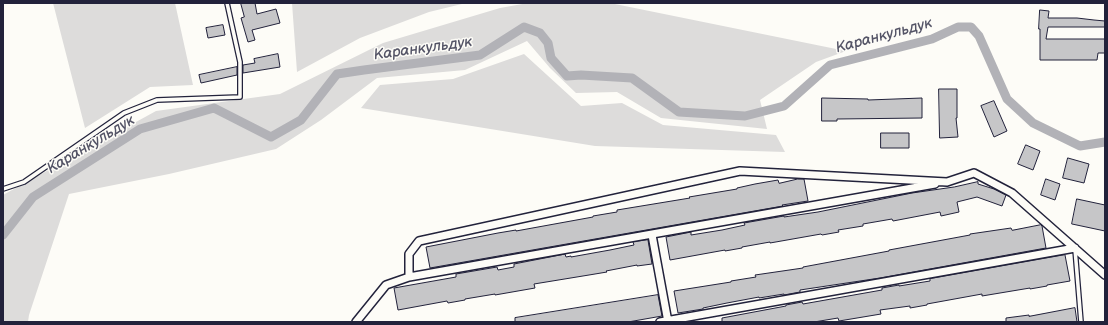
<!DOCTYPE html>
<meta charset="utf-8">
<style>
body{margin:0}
#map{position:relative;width:1108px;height:325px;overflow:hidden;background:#fdfcf7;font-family:"Balsamiq Sans",sans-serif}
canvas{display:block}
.frame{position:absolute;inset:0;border:4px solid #22223b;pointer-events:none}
</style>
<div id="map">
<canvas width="1108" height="325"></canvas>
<div class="frame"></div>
</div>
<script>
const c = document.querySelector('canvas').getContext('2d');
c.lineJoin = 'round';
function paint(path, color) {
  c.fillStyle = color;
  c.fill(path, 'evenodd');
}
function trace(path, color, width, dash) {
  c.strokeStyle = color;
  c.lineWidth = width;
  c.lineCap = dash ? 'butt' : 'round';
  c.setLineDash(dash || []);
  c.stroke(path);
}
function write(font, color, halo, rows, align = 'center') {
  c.font = font + ' "Balsamiq Sans",sans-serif';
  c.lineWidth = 3;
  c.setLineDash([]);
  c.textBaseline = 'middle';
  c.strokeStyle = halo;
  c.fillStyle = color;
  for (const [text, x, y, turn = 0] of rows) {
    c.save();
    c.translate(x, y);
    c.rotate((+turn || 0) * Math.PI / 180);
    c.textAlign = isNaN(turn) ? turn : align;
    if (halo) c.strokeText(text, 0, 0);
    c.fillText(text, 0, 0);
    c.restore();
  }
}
paint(new Path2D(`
 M53 3H175L193 85 150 87 85 128Z
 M292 3H466L429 12 360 38 297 72Z
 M528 3H610L846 51 816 62 760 100 767 129 661 118 617 92 576 93 550 68 527 41 465 70 377 78 321 120 276 149 169 174 69 194 29 315 28 322H3V195L156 111 280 94 383 43 500 8Z
 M524 54 581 106 622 103 663 125 776 135 785 152 595 146 361 108 380 85 453 79Z`), '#dddcdb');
trace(new Path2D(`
 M3 235 33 197 140 129 214 108 271 137 301 120 337 74 364 70 480 55 524 27 540 33 548 43 551 58 567 76 581 75 632 78 679 112 745 116 784 106 830 65 932 39 958 27H971L979 36 1007 99 1033 123 1080 146 1105 142`), '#b2b2b7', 9);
const building = new Path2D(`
 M241 3H255L257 14 276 9 280 23 252 30 255 40 248 42 241 18 244 17Z
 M1040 10 1049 11 1048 18H1077L1094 20 1105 21V27H1048L1046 39H1105V53H1098L1097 60H1040V29H1039Z
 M223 25 225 35 208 38 206 28Z
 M278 54 280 67 243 73V65L255 63 254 59Z
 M237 67V75L201 83 199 75Z
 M939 89H957V118H956L958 137 940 138Z
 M822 98 868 99V100L922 98V118L837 119V121H822Z
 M994 101 1007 131 994 137 981 106Z
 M881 133H909V148H881Z
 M1026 145 1040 151 1033 170 1018 164Z
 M1068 158 1089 164 1084 183 1063 178Z
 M798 179H804L808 201 782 205 783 206 430 268 426 247 498 233 516 230V231L593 217V216L617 212V210L690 198 689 197 737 189V188L755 184 778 180 779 183Z
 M1046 179 1060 184 1055 200 1041 195Z
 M978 182V184L994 189 1006 195 1002 206 977 197 957 202 959 212 941 216 940 212 893 221 892 219 863 224V226L838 230 839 232 822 235 821 234 770 243V242L742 247V248L725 251V250L670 260 666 237 691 232V235L722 230 745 225 744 223 784 216V217L818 212 912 193 954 187Z
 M1077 199 1105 205V231L1072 224Z
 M1041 225 1042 226 1046 248 880 278 800 290V292L784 295V294L759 298V297L727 303 703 308V309L678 313 674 291 731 282V281L756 277 755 275 803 268V267L889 251V250L970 235V234L1011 228 1012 230Z
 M648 240 652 264 637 266V265L606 271 607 272 589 275 534 284 535 288 495 295V294L465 299V300L448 303 447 301 398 310 394 288 456 277V274L497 267 498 270 514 267V264L565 254 566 257 571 256V257L610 250 634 245 633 242Z
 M1065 255 1070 281 1047 285V286L1030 289V288L982 296V294L927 304V305L910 308V306L880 310 881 314 839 321 838 318 814 322H722V318L786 306V305L802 302 803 304 882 290V288L899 285V286L930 281V279Z
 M658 295 662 316 628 322H515V318Z
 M1075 308 1077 322H1006V318L1029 315V316Z`);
paint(building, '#c6c6c8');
trace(building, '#22223b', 1);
const service = new Path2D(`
 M3 189 24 182 124 113 157 100 240 97V62L227 3
 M1075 249 1081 322`);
const minor = new Path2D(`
 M652 235 668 322
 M409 277V254L419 241 740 171 947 182 974 173 1012 193 1105 275
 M356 322 386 285 409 277 935 184
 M660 322 1075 248`);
trace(service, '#22223b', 6);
trace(minor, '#22223b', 10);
trace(service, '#fdfcf7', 3.5);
trace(minor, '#fdfcf7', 7);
write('italic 15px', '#545466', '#fdfcf7', [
 ["Каранкульдук",884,36,-15],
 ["Каранкульдук",423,49,-8],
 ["Каранкульдук",91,145,-31]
]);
</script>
